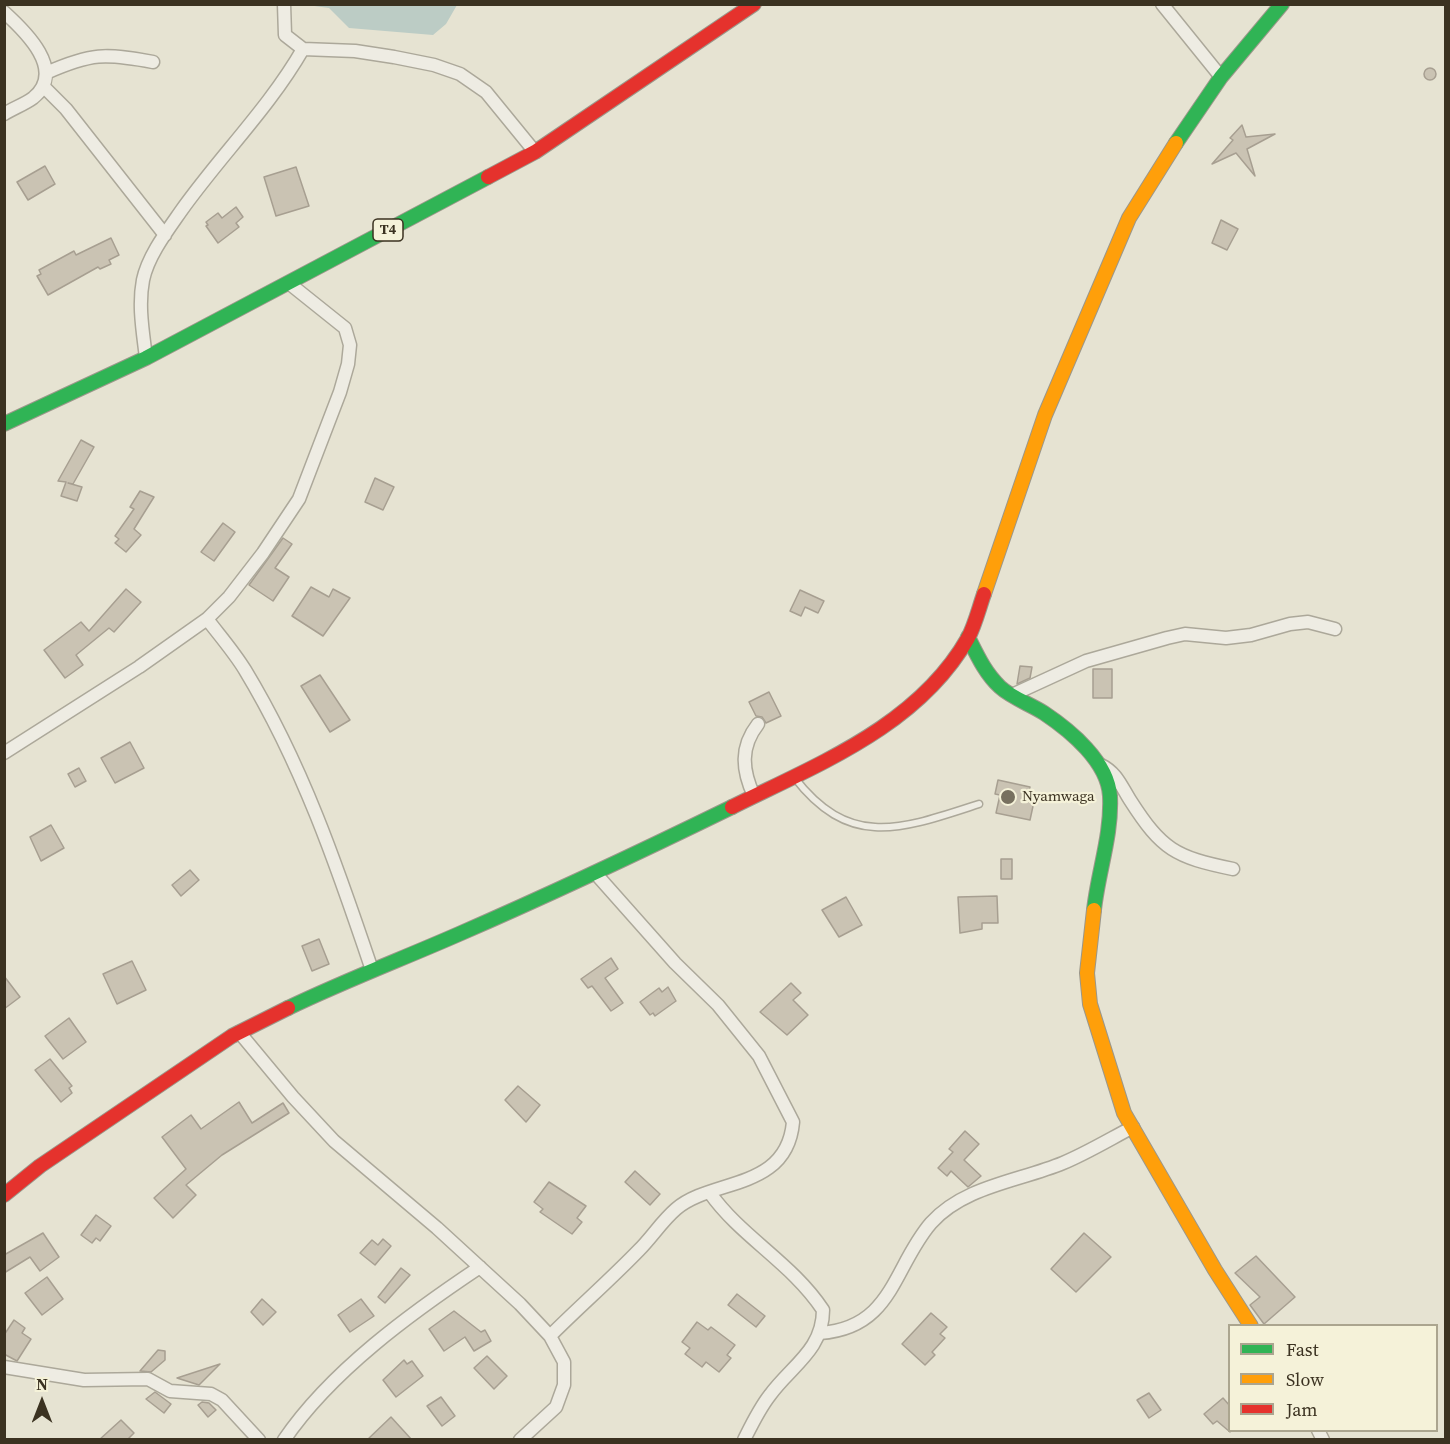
<!DOCTYPE html>
<style>
body{margin:0}
#map{position:relative;width:1450px;height:1444px;overflow:hidden;background:#e6e3d2;font-family:"Source Serif 4",serif}
canvas{display:block}
.frame{position:absolute;inset:0;border:6px solid #3b3221;pointer-events:none}
.legend{position:absolute;left:1228px;top:1324px;width:210px;height:108px;box-sizing:border-box;background:#f5f2d9;border:2px solid #aba58f;margin:0;padding:8px 10px;list-style:none;font-size:18px;color:#3b3221}
.legend li{display:flex;align-items:center;gap:12px;height:30px}
.legend b{width:30px;border:2px solid #aba58f}
.north{position:absolute;left:12px;top:1372px;width:60px;height:60px;-webkit-text-stroke:4px #f5f2d9;paint-order:stroke;rotate:0deg;font-size:16px;font-weight:700;line-height:24px;text-align:center;color:#3b3221}
.north::after{content:'';display:block;margin:auto;width:21px;height:27px;background:#3b3221;clip-path:polygon(50% 0,100% 100%,50% 72%,0 100%)}
</style>
<div id="map">
<canvas width="1450" height="1444"></canvas>
<div class="frame"></div>
<ul class="legend">
<li><b style="height:8px;background:#30b455"></b>Fast</li>
<li><b style="height:8px;background:#ff9f0a"></b>Slow</li>
<li><b style="height:8px;background:#e5322d"></b>Jam</li>
</ul>
<div class="north">N</div>
</div>
<script>
const c = document.querySelector('canvas').getContext('2d');
c.lineJoin = 'round';
function paint(path, color) {
  c.fillStyle = color;
  c.fill(path, 'evenodd');
}
function trace(path, color, width, dash) {
  c.strokeStyle = color;
  c.lineWidth = width;
  c.lineCap = dash ? 'butt' : 'round';
  c.setLineDash(dash || []);
  c.stroke(path);
}
function write(font, color, halo, rows, align = 'center') {
  c.font = font + ' "Source Serif 4",serif';
  c.lineWidth = 4.5;
  c.setLineDash([]);
  c.textBaseline = 'middle';
  c.strokeStyle = halo;
  c.fillStyle = color;
  for (const [text, x, y, turn = 0] of rows) {
    c.save();
    c.translate(x, y);
    c.rotate((+turn || 0) * Math.PI / 180);
    c.textAlign = isNaN(turn) ? turn : align;
    if (halo) c.strokeText(text, 0, 0);
    c.fillText(text, 0, 0);
    c.restore();
  }
}
paint(new Path2D(`
 M307 5V4L457 5 446 24 433 35 349 28 329 8Z`), '#bcccc5');
const building = new Path2D(`
 M1424 74a6 6 0 1 1 12 0a6 6 0 1 1-12 0Z
 M1242 125 1246 137 1275 134 1247 149 1255 176 1236 153 1212 164 1233 140 1230 138Z
 M45 166 55 184 28 200 17 182Z
 M296 167 309 206 276 216 264 177Z
 M236 207 243 217 236 223 239 227 218 243 206 226 208 225 206 222 218 213 222 218Z
 M1221 220 1238 229 1227 250 1212 243Z
 M111 238 119 255 109 260 111 264 100 269 98 267 48 295 37 276 41 274 39 270 74 251 76 255Z
 M81 440 94 447 73 484 68 483 82 487 77 501 61 496 66 482 58 481Z
 M375 478 394 487 383 510 365 502Z
 M140 491 154 497 134 529 141 535 126 552 115 543 119 539 115 536 134 509 130 507Z
 M223 523 235 532 214 561 201 552Z
 M283 538 292 544 275 568 289 577 273 601 249 585Z
 M311 587 329 597 333 589 350 598 323 636 292 616Z
 M126 589 141 602 114 632 109 628 76 655 83 665 65 678 44 650 81 622 89 631Z
 M800 590 824 601 818 613 805 607 801 616 790 611Z
 M1020 666 1032 667 1030 678 1017 684Z
 M1093 669H1112V698H1093Z
 M320 675 350 720 330 732 301 686Z
 M769 692 781 716 766 723 762 717 756 716 749 702Z
 M130 742 144 768 115 783 101 758Z
 M79 768 86 781 75 787 68 774Z
 M998 780 1030 787 1028 795 1035 797 1030 820 996 813 1000 795 995 794Z
 M51 825 64 848 41 861 30 837Z
 M1001 859H1012V879H1001Z
 M190 870 199 880 181 896 172 885Z
 M997 896 998 923H982V929L960 933 958 897Z
 M846 897 862 925 839 937 822 910Z
 M319 939 329 964 312 971 302 946Z
 M611 958 618 969 605 978 623 1003 611 1011 592 986 588 988 581 979Z
 M132 961 146 990 117 1004 103 974Z
 M4 976 20 997 4 1009Z
 M791 983 801 993 793 1000 808 1015 787 1035 760 1012Z
 M668 987 676 1001 655 1016 653 1013 650 1015 640 1002 659 988 662 992Z
 M69 1018 86 1042 63 1059 45 1036Z
 M50 1059 72 1086 69 1088 72 1093 61 1102 35 1070Z
 M518 1086 540 1105 526 1122 505 1100Z
 M239 1102 252 1123 283 1103 289 1113 222 1155 186 1185 196 1195 173 1218 154 1198 186 1169 162 1137 191 1115 201 1129Z
 M965 1131 979 1144 964 1160 981 1176 968 1187 951 1171 947 1176 938 1168 953 1152 949 1149Z
 M635 1171 660 1194 650 1205 625 1182Z
 M549 1182 586 1206 577 1218 582 1222 572 1234 540 1212 543 1209 534 1202Z
 M96 1215 111 1226 100 1241 96 1238 92 1243 81 1235Z
 M43 1233 59 1257 40 1271 30 1257 4 1273V1255Z
 M1084 1233 1111 1257 1076 1292 1051 1269Z
 M383 1239 391 1246 375 1265 360 1253 372 1240 378 1245Z
 M1256 1256 1295 1297 1264 1324 1250 1305 1260 1297 1235 1273Z
 M401 1268 410 1275 385 1303 378 1297Z
 M47 1277 63 1299 42 1315 25 1293Z
 M737 1294 765 1316 756 1327 728 1305Z
 M262 1299 276 1312 263 1325 251 1312Z
 M361 1299 374 1316 350 1332 338 1315Z
 M454 1311 481 1332 485 1330 491 1341 474 1351 465 1337 444 1351 429 1329Z
 M931 1313 947 1327 940 1334 945 1338 932 1352 935 1355 925 1365 902 1344Z
 M14 1320 25 1328 22 1333 31 1339 17 1361 4 1354V1335Z
 M697 1322 708 1330 711 1327 735 1345 727 1355 731 1358 719 1372 706 1362 702 1367 685 1354 690 1348 682 1342Z
 M158 1350 165 1351V1360L151 1372 140 1371Z
 M487 1356 507 1376 494 1389 474 1368Z
 M404 1360 407 1364 412 1361 423 1376 396 1397 383 1380Z
 M220 1364 199 1385 177 1378Z
 M155 1392 171 1404 164 1413 146 1399Z
 M1149 1393 1161 1410 1149 1418 1137 1400Z
 M441 1397 455 1416 442 1426 427 1406Z
 M1223 1398 1230 1406V1432L1217 1421 1213 1424 1204 1414Z
 M202 1402 209 1403 216 1410 208 1417 198 1405Z
 M391 1417 412 1440H367Z
 M121 1420 134 1433 127 1440H99Z`);
paint(building, '#cac3b3');
trace(building, '#a79f91', 1.5);
const lane = new Path2D(`
 M794 777C850 850 902 829 979 804`);
const street = new Path2D(`
 M284 4 285 35 303 49 355 51 394 57 434 65 460 74 486 92 535 152
 M1162 4 1221 77
 M4 12C25 31 67 71 33 98 25 104 14 108 4 114
 M46 73C91 53 105 53 153 62
 M43 86 66 109 165 235
 M146 358C143 332 138 306 143 280 148 256 167 231 181 211 220 156 269 108 303 49
 M207 619C220 636 234 652 245 670 302 764 337 866 372 970
 M1012 695 1086 661 1167 638 1185 634 1226 638 1251 635 1290 624 1308 622 1335 629
 M4 753 139 667 207 619 229 597 263 553 299 499 340 392 348 364 350 345 345 328 290 284
 M1101 765C1117 773 1121 786 1130 800 1162 850 1175 857 1233 869
 M754 796C742 770 740 747 758 724
 M239 1032 293 1097 334 1141 437 1228 520 1304 550 1336 564 1362V1385L556 1407 520 1440
 M710 1193C741 1237 792 1263 823 1310 823 1350 791 1366 770 1395 759 1409 752 1424 744 1440
 M820 1333C893 1328 893 1267 931 1223 964 1186 1020 1181 1063 1163 1087 1153 1110 1139 1133 1127
 M550 1336C579 1307 610 1280 639 1250 652 1237 662 1221 676 1209 712 1178 787 1191 793 1122L759 1056 718 1005 675 963 596 874
 M4 1367 84 1380 148 1379 170 1391 211 1394 222 1400 259 1440
 M1318 1430 1323 1440
 M284 1440C331 1371 411 1313 480 1267`);
const fast = new Path2D(`
 M1176 143 1221 77 1282 4
 M4 424 146 358 488 177
 M968 637C977 655 985 673 1000 687 1012 698 1030 704 1044 713 1071 731 1108 762 1110 796 1112 835 1098 872 1094 910
 M288 1008C344 981 402 959 459 934 551 894 642 851 732 807`);
const slow = new Path2D(`
 M984 594 1045 415 1129 218 1176 143
 M1094 910 1087 973 1090 1004 1124 1113 1215 1270 1251 1326`);
const jam = new Path2D(`
 M488 177 535 152 754 4
 M732 807C818 764 918 726 968 638 975 625 979 608 984 594
 M4 1195 40 1166 232 1036 288 1008`);
trace(lane, '#aca89a', 9);
trace(street, '#aca89a', 15);
trace(fast, '#9b978a', 16);
trace(slow, '#9b978a', 16);
trace(jam, '#9b978a', 16);
trace(lane, '#eeece3', 6);
trace(street, '#eeece3', 12);
trace(fast, '#30b455', 14);
trace(slow, '#ff9f0a', 14);
trace(jam, '#e5322d', 14);
for (const [x, y, r, color] of [
 [1008,797,8,"#77705f"]
]) {
  const dot = new Path2D();
  dot.arc(x, y, r, 0, 2 * Math.PI);
  c.fillStyle = color;
  c.fill(dot);
  trace(dot, '#f5f2d9', 2);
}
for (const [x, y, w] of [
 [388,230,30]
]) {
  const box = new Path2D();
  box.roundRect(x - w / 2, y - 11, w, 22, 4.5);
  c.fillStyle = '#f5f2d9';
  c.fill(box);
  trace(box, '#3b3221', 1.5);
}
write('bold 14px', '#3b3221', null, [
 ["T4",388,230]
]);
write('15px', '#3b3221', '#f5f2d9', [
 ["Nyamwaga",1022,797]
], 'left');
</script>
